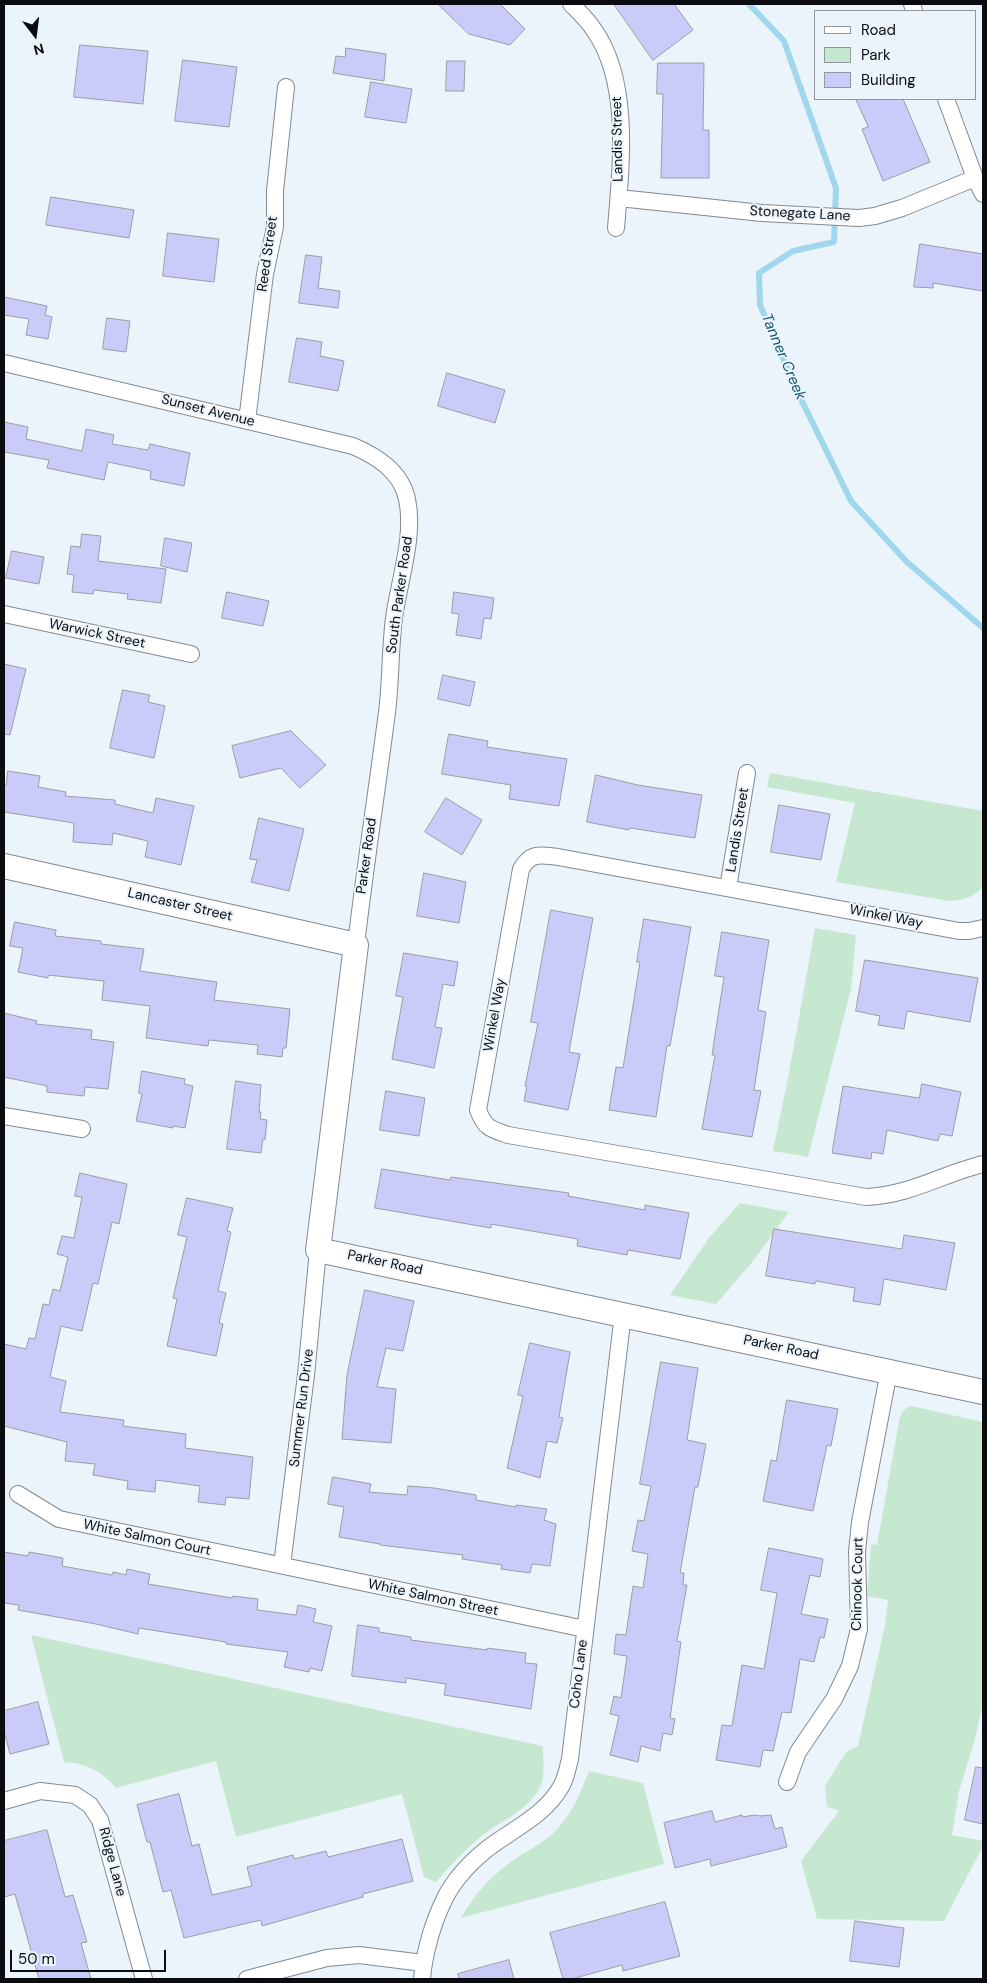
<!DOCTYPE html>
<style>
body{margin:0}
#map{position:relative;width:987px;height:1983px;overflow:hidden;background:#ebf4fb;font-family:"DM Sans",sans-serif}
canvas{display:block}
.frame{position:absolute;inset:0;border:5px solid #0a0c0f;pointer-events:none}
.legend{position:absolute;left:814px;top:10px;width:162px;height:90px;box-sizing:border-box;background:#ebf4fb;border:1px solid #91979d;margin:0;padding:6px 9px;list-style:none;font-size:15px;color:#0a0c0f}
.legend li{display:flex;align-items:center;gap:10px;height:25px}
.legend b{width:25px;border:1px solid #91979d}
.north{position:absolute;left:10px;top:10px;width:50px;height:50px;-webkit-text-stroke:4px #ebf4fb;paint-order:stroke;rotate:165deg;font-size:14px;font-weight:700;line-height:20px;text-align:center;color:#0a0c0f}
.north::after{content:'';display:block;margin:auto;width:18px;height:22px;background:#0a0c0f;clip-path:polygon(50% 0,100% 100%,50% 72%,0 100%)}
.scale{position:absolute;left:10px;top:1950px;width:156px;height:22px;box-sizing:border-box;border:2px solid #0a0c0f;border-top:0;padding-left:6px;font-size:15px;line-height:18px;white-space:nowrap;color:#0a0c0f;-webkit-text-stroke:4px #ebf4fb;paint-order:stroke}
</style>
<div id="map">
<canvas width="987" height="1983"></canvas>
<div class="frame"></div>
<ul class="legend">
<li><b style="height:6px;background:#fff"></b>Road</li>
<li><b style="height:14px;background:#c6e7d0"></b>Park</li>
<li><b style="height:14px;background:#cacbf9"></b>Building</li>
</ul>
<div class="north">N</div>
<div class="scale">50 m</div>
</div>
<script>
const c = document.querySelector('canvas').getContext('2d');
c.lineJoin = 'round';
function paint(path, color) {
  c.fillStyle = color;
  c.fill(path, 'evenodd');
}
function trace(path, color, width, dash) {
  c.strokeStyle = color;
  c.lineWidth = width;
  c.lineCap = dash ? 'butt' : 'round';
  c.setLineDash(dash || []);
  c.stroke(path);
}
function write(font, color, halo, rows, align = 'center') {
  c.font = font + ' "DM Sans",sans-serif';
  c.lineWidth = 4;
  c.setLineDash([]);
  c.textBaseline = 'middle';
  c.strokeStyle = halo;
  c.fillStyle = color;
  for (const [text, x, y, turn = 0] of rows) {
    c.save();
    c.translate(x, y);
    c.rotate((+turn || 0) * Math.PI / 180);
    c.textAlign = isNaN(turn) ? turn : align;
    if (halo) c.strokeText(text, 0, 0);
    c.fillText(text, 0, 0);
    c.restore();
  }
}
paint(new Path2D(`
 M770 773 983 811V887C973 897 965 900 950 901L836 882 855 803 767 787Z
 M815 928 856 935 851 989 808 1157 773 1151 789 1073Z
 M740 1203 789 1212 750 1265 716 1304 670 1295 709 1238Z
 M911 1406 983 1422V1704L973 1746 959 1791 952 1835 983 1841V1846L944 1921 817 1919 801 1861 839 1811 827 1807 825 1786 846 1752 858 1746 885 1625 888 1600 867 1596 871 1544 877 1545 900 1416 905 1409Z
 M31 1635 543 1746C543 1756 545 1776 541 1785 531 1809 502 1820 483 1835 465 1849 450 1866 436 1882L424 1877 402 1794 236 1837 216 1761 116 1788C102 1771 86 1763 64 1762Z
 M589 1771 643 1783 664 1864 461 1918C476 1891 495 1872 521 1855 534 1847 548 1840 558 1828 573 1812 581 1791 589 1771Z`), '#c6e7d0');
trace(new Path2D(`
 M749 4 784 41 836 188 834 242 793 251 759 273 760 305 796 389 851 501 907 562 983 628`), '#a1d7ed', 6);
const building = new Path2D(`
 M438 4H500L525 29 510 45 469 34Z
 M614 4H674L693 30 653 60Z
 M80 45 148 51 143 104 74 97Z
 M346 48 386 54 384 81 333 73 336 56 345 57Z
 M183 60 237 67 229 127 175 121Z
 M447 61H465L464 91H446Z
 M658 63H704L703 130H709V178H661L663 94H657Z
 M371 82 412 89 406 123 365 117Z
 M856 99H903L930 162 883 181 862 129 868 127Z
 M51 197 134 210 129 238 46 225Z
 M168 233 219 239 214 282 163 276Z
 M920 244 983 254V291L933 283V288L914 287Z
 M306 255 322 257 318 288 340 291 338 308 299 303Z
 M4 297 47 306 45 315 52 317 48 339 26 335 29 319 4 315Z
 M107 318 130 321 126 352 103 349Z
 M297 338 322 342 320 356 344 361 338 391 289 382Z
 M447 373 505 390 495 423 438 406Z
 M4 422 28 427 26 439 82 451 86 429 114 435 112 444 148 450 150 444 190 453 184 486 150 479 151 471 108 462 104 480 47 468 49 460 4 452Z
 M82 534 101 536 98 561 166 569 161 603 127 599 128 594 94 590 93 594 72 592 74 575 67 574 71 546 80 547Z
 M165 538 192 543 187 572 161 566Z
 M12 551 44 557 39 584 6 578Z
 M227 592 269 601 263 626 222 618Z
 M454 592 494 598 491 619 484 618 481 639 456 635 459 614 452 613Z
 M4 664 26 669 10 735 4 734Z
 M443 675 475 682 470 706 438 699Z
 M123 690 150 695 148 702 165 706 154 758 110 748Z
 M291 731 326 765 300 788 281 768 240 778 232 746Z
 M449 734 488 741 487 747 567 759 559 806 509 799 511 785 442 774Z
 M8 771 40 776 38 787 66 792 65 796 115 800V804L153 813 156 798 194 806 181 865 145 857 148 841 113 833 112 845 73 842 74 823 4 812V785H6Z
 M596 775 638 785 702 795 695 838 630 828 629 830 587 822Z
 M446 798 482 820 462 855 425 832Z
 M779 805 830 814 821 860 771 852Z
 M259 818 304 829 289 891 251 882 257 860 250 859Z
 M424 873 466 882 459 923 417 916Z
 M551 910 593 918 569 1052 580 1054 568 1110 524 1101 527 1086H525L538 1023 531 1022Z
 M644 919 691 927 670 1046H667L656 1117 609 1110 616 1067 623 1068 640 962H637Z
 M15 922 56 930 55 936 101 941V944L144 949 140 971 217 982 214 1000 290 1009 286 1048H283L282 1057 257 1054 258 1045 209 1040 208 1046 146 1038 150 1006 102 1000 104 981 48 975V978L18 972 23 948 10 946Z
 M722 932 769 940 758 1010 766 1012 754 1090 761 1091 752 1137 702 1129 715 1055H712L724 977 715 976Z
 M404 953 458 962 454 986 443 984 435 1027 442 1028 434 1068 392 1059 403 997 396 996Z
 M865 960 978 978 970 1022 907 1011 904 1029 878 1025 880 1016 856 1011Z
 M4 1013 37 1021 36 1024 92 1030 91 1039 114 1042 108 1089 85 1087 84 1096 47 1092V1086L4 1077Z
 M142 1071 185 1079 184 1084 193 1086 185 1128 173 1126V1128L136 1121 142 1094 139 1093Z
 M236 1081 261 1085 259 1112H261L260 1119 267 1120 265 1140 263 1139 261 1153 227 1149Z
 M922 1084 961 1092 952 1136 940 1134 938 1141 887 1130 883 1154 872 1152 871 1159 832 1153 843 1086 919 1098Z
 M386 1091 425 1098 419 1136 380 1130Z
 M382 1169 450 1180 451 1177 569 1193 568 1196 645 1210V1205L689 1213 680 1259 628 1250 627 1255 577 1246 578 1239 491 1224V1228L375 1208Z
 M80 1173 127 1184 119 1224 112 1222 98 1284 93 1283 82 1331 61 1326 50 1377 66 1381 60 1412 124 1420 123 1426 186 1434 185 1448 253 1457 249 1499 226 1497 225 1505 198 1502 200 1486 156 1480 155 1492 127 1489 128 1481 93 1475 95 1464 65 1461 67 1442 4 1426V1344L26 1349 29 1338 35 1339 43 1304 49 1305 53 1289 60 1291 68 1257 57 1254 62 1236 74 1238 82 1197 75 1196Z
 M187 1198 233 1208 227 1231 231 1232 218 1291 226 1293 219 1323 223 1324 216 1356 167 1346 177 1299 173 1298 187 1237 178 1235Z
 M774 1229 902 1249 904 1235 955 1243 946 1290 884 1279 880 1305 853 1301 855 1288 816 1281 815 1284 766 1276Z
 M365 1290 414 1301 403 1351 386 1348 377 1387 396 1389 391 1443 342 1439 347 1375Z
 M530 1343 570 1352 559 1417 563 1418 557 1443 547 1441 540 1478 507 1468 523 1396 518 1395Z
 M661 1362 698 1368 687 1440 706 1444 698 1487H695L680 1573H684L683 1585H687L677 1641 681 1642 670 1718 675 1719 672 1735 663 1733 660 1751 641 1746 638 1762 610 1755 619 1716 610 1714 614 1696 621 1698 627 1656 614 1654 616 1634 626 1635 633 1586 643 1588 648 1554 632 1551 638 1520 644 1521 651 1486 640 1484Z
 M787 1400 838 1409 831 1446 827 1445 813 1511 763 1501 771 1460 776 1461Z
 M333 1477 371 1484 369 1492 407 1495 408 1486 434 1488 476 1495V1500L516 1507V1505L547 1509 544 1520 556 1524 550 1566 532 1564 530 1573 501 1569 502 1565 462 1559 463 1555 380 1545V1544L339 1537 344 1507 328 1504Z
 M769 1548 823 1559 820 1577 810 1575 801 1614 828 1619 824 1638 820 1637 814 1662 800 1659 791 1713 782 1712 773 1751 763 1750 760 1767 716 1760 722 1725 732 1726 742 1665 764 1669 777 1593 761 1590Z
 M4 1552 28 1556 29 1552 63 1558 62 1566 112 1575 113 1572 126 1575 127 1569 150 1574 148 1584 232 1598 233 1596 258 1599 257 1610 296 1615 298 1605 316 1609 313 1622 332 1626 322 1671 310 1668 309 1672 284 1667 288 1652 226 1644V1642L139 1628 138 1634 96 1624 18 1610 19 1605 4 1603Z
 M358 1625 379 1628V1632L411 1637V1640L487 1650V1648L526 1653 525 1663 537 1664 531 1709 444 1695 446 1684 406 1678V1683L352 1676Z
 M38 1702 49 1744 10 1754 4 1731V1711Z
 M976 1767 983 1768V1824L965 1820Z
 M179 1794 192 1846 199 1844 212 1895 252 1886 247 1867 293 1855 294 1859 326 1851 328 1857 402 1839 413 1881 363 1894V1897L262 1926 261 1920 184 1938 171 1890 163 1892 150 1842H147L137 1805Z
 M712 1811 715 1822 742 1815 743 1817 754 1815 760 1816 771 1815 775 1829 782 1827 787 1847 711 1866 710 1859 675 1868 664 1823Z
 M47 1830 65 1897 73 1895 87 1942 81 1943 91 1979H39L15 1894 4 1897V1841Z
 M665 1902 680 1956 623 1971 622 1965 572 1979H563L550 1933Z
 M855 1921 904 1928 899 1967 850 1961Z
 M509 1960 514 1979H459L458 1974Z`);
paint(building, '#cacbf9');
trace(building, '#9c9ca6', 1);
const street = new Path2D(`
 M571 4C579 12 588 20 594 30 631 82 621 167 616 228
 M912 4 914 11
 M946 99 975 178 983 194
 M619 198 762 213 859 218 875 216 902 208 975 178
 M4 363 353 446C376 456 401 471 407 499 415 536 399 581 394 618 390 649 391 681 387 712 377 790 365 867 356 945
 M247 421 265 274 275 227V191L286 87
 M4 614 191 654
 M728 888 747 773
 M983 928 969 931H959L558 857C540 855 531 852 521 869L478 1110C485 1128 490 1129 508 1135L866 1197C911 1195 942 1174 983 1164
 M4 1116 82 1129
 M18 1494 59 1519 585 1629
 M282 1565 306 1375 318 1250
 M787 1782 798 1752 834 1699 850 1666 859 1629 857 1552 860 1522 889 1371
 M4 1801 40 1791 75 1795 90 1805 100 1820 144 1979
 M247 1979 327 1958 359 1955 423 1963
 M422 1979C424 1953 433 1922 445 1898 454 1880 471 1862 487 1849 514 1828 545 1816 562 1785 566 1777 568 1767 570 1759L623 1314`);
const secondary = new Path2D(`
 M4 866 356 945 318 1250 983 1392`);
trace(street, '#828a91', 18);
trace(secondary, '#828a91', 26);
trace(street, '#fff', 16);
trace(secondary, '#fff', 24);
write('14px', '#0a0c0f', '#ebf4fb', [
 ["Landis Street",618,139,-91],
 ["Stonegate Lane",800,214,3],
 ["Reed Street",268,254,-82],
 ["Sunset Avenue",208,411,14],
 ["South Parker Road",400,595,-82],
 ["Warwick Street",97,634,12],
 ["Landis Street",738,830,-81],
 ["Parker Road",367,856,-82],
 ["Lancaster Street",180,905,13],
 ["Winkel Way",886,917,11],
 ["Winkel Way",495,1015,-80],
 ["Parker Road",385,1263,12],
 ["Parker Road",781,1348,12],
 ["Summer Run Drive",302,1408,-83],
 ["White Salmon Court",147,1538,12],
 ["Chinook Court",858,1584,-89],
 ["White Salmon Street",433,1598,12],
 ["Coho Lane",579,1674,-83],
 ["Ridge Lane",112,1862,75]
]);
write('italic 15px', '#13586f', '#ebf4fb', [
 ["Tanner Creek",783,357,67]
]);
</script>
